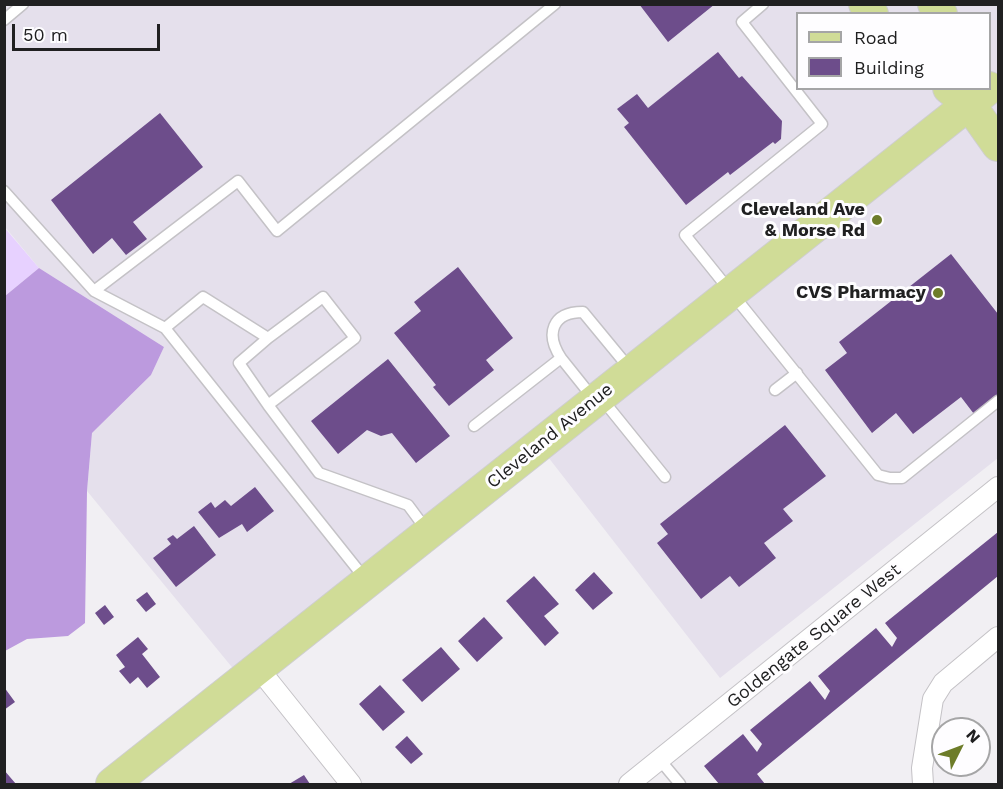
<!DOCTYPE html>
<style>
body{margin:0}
#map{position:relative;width:1003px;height:789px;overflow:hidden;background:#f1eff3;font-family:"Work Sans",sans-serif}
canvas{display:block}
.frame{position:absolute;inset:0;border:6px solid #202021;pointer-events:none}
.legend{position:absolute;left:796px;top:12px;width:195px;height:78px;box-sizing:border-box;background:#fefdff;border:2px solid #a5a5a6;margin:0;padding:8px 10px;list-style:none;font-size:18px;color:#202021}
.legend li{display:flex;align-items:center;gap:12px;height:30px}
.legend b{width:30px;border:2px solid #a5a5a6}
.north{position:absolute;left:931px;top:717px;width:60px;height:60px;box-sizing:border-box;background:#fefdff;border:2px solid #a5a5a6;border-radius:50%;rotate:48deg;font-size:16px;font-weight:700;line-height:24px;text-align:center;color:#202021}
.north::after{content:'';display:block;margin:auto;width:21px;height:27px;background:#6d7c29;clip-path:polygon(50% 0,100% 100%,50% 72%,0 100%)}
.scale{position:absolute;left:12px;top:24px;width:148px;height:27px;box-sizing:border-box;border:3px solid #202021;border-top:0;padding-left:8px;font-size:18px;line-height:21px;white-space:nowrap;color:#202021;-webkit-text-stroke:4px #fefdff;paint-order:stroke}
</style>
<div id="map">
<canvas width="1003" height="789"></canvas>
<div class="frame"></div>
<ul class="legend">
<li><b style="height:8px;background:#d0dc97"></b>Road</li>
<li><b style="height:16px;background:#6d4d8b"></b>Building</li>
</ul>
<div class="north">N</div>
<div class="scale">50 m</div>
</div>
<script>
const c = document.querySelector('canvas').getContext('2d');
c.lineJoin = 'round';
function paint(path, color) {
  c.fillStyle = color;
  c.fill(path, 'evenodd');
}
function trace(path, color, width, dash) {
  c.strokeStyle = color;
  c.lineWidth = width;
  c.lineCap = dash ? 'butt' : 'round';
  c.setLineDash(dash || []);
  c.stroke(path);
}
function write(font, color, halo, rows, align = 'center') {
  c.font = font + ' "Work Sans",sans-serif';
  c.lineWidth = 6;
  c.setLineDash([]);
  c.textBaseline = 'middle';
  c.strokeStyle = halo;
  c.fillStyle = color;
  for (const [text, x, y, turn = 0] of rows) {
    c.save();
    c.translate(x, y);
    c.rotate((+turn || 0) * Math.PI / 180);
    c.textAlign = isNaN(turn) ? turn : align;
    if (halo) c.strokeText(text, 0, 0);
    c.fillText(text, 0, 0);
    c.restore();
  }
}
paint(new Path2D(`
 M4 5H998V458L720 678 541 448 245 683 87 491 92 433 151 375 164 347 39 268 5 227ZM798 14H990V88H798Z`), '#e5e0ec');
paint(new Path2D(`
 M4 227 39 268 5 296H4Z`), '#e7d1ff');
paint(new Path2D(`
 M39 268 164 347 151 375 92 433 87 491 85 623 68 636 27 639 5 651V296Z`), '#bc9ade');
paint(new Path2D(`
 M639 4H715L668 42Z
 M718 52 739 78 742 76 782 121 781 139 775 144 773 142 730 175 728 172 686 205 624 127 629 123 617 109 637 94 648 108Z
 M160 113 203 167 133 222 147 239 126 255 112 238 93 254 51 200Z
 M951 254 998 314V394L974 414 961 397 913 434 896 413 872 433 825 370 847 353 839 342Z
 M458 267 513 338 486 360 494 370 449 406 433 387 436 385 394 333 421 311 414 302Z
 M388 359 450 436 416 463 392 433 381 436 367 430 338 454 311 421Z
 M785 425 826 476 783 509 793 521 764 543 776 558 739 587 730 576 701 599 657 543 668 534 660 524Z
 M255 487 274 511 247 532 242 524 219 538 198 512 211 502 215 508 225 500 231 506Z
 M194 526 216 555 176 587 153 558 171 544 167 539 173 535 177 539Z
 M998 532V576L757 774 765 784H719L704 766 743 734 757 752 762 744 750 730 810 681 825 700 830 691 818 676 876 628 892 647 897 638 885 623Z
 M594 572 613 593 593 610 575 590Z
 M534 576 559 604 544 616 559 633 545 646 506 601Z
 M147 592 156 604 146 612 136 600Z
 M105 605 114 617 104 625 95 613Z
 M484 617 503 638 477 662 458 641Z
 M138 637 148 649 142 654 160 677 147 688 138 677 130 684 119 671 125 667 116 655Z
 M441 647 460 669 422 702 402 680Z
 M380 685 405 712 383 731 359 704Z
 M4 687 15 702 4 710Z
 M407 736 423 754 411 764 395 747Z
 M4 770 16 784H4Z
 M304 775 310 784H289Z`), '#6d4d8b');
const lane = new Path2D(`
 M763 4 742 22 822 124 685 235 878 475 890 478H902L998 401
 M4 20 23 4
 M4 191 94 291 165 328 366 580
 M94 291 238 181 277 231 555 4
 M165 328 203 297 268 338 323 297 355 338 268 405 319 473 408 505 428 532
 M561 358C545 334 552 312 583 312L630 369
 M775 390 797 373
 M602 399 665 477
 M268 405 239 363 268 338
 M474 426 561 358 593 398
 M660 760 680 784`);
const street = new Path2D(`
 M259 669 351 784
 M629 784 998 487
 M923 784 922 768 933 699 943 683 998 637`);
const primary = new Path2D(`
 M865 4 872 14
 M934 4 941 14
 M949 88 969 104 998 145
 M112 784 989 88`);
trace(lane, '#c4c2c6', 13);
trace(street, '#c4c2c6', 22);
trace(primary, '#cecece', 34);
trace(lane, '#fff', 10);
trace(street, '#fff', 20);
trace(primary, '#d0dc97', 32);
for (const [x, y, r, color] of [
 [877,220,6,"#6d7c29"],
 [938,293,6,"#6d7c29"]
]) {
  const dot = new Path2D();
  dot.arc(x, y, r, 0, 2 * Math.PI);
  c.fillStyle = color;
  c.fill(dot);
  trace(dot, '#fefdff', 2);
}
write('bold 18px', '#202021', '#fefdff', [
 ["Cleveland Ave",865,210],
 ["& Morse Rd",865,231],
 ["CVS Pharmacy",926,293]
], 'right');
write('18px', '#202021', '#fefdff', [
 ["Cleveland Avenue",550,436,-39],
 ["Goldengate Square West",814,636,-39]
]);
</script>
